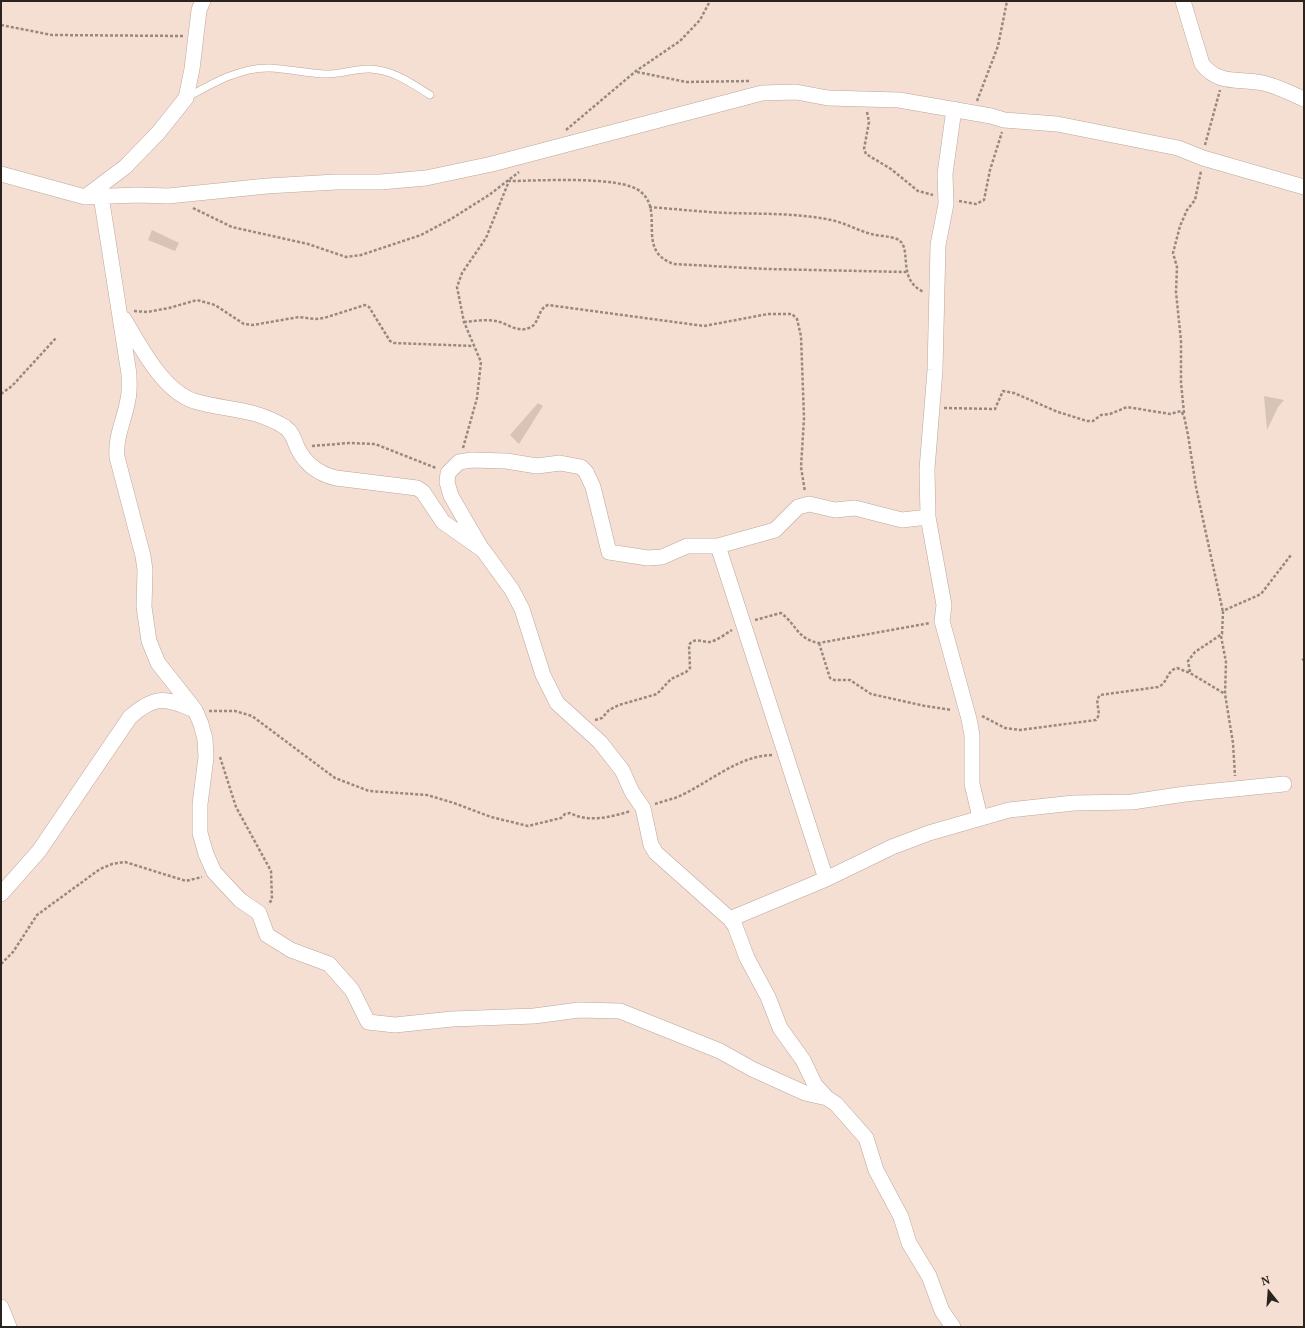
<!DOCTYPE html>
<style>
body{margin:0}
#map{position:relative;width:1305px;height:1328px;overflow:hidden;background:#f5dfd3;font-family:"PT Serif",serif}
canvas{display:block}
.frame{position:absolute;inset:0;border:2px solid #2b231e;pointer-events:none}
.north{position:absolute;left:1249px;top:1272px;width:40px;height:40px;-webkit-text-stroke:3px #f5dfd3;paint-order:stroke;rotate:343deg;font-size:11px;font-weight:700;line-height:16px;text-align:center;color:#2b231e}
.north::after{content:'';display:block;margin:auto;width:14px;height:18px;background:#2b231e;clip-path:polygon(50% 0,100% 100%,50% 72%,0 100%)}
</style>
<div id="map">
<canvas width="1305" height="1328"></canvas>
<div class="frame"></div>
<div class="north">N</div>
</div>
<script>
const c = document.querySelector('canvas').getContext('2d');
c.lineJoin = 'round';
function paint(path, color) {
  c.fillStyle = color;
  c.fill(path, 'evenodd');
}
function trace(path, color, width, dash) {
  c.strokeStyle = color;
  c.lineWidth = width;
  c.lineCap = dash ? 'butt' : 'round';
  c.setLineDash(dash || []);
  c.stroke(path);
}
paint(new Path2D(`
 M152 230 179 243 175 251 148 240Z
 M1264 396 1284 400 1278 407 1267 430Z
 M538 403 543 406 519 444 510 435Z`), '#d8c3b7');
const lane = new Path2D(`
 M188 97C213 83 241 67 270 68 288 69 306 73 324 74 340 75 356 68 370 69 393 70 411 83 430 95`);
const street = new Path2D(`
 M1183 1 1202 64C1218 85 1239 78 1263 83 1277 86 1290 93 1304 99
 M954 109 945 174 946 204 938 245 935 370 927 469 928 517 944 605 942 621 969 719 972 735V784L980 817
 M1 174 85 197 138 195 168 196 267 186 336 182H381L426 178 492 164 762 93 796 92 828 98 899 100 991 116 1004 120 1057 124 1178 148 1203 158 1304 187
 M101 196 129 374C129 382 130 391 128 399 125 419 115 436 117 457L143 556 145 570 144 607 149 641 158 663 195 710 201 724 205 739 206 757 200 804V833L206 854 214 872 240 900 259 913 267 935 291 950 329 964 352 990 368 1022 395 1025 452 1019 534 1016 579 1010 620 1011 720 1051 752 1069 805 1093 827 1098
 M85 197 125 167 158 133 186 98 192 69 199 10 203 1
 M124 319C140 346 163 391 194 401 228 411 252 407 285 427 292 432 294 439 297 447 305 464 319 474 336 478L417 488 423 492 443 522 483 550 512 590 522 609 543 675 557 703 600 742 622 770 632 792 643 808 651 845 656 853 730 919 735 926 747 958 768 997 780 1028 803 1060 815 1085 827 1098 836 1104 866 1138 876 1170 901 1217 909 1243 929 1276 942 1311 953 1327
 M480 546 451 496 447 482 448 473 459 462 472 460 506 461 537 466 560 463 581 467 586 472 593 487 609 552 648 558 662 557 687 546H718L775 530 798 507 809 504 835 510 855 508 902 520 928 517
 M718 546 826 879
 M1 894 39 851 130 717C154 696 164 697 192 709
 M730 919 826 879 892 847 929 833 1009 810 1074 803 1132 802 1185 794 1284 784
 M1 1307 9 1327`);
trace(lane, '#bba69b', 8);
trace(street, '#bba69b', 16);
trace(new Path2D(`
 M1 25 52 35 183 36
 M637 72 686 82 749 81
 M977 101 998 46 1007 1
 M867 112 869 122 864 149 866 154 891 169 918 191 933 195
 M566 130 636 71 680 41 700 20 710 1
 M1205 145 1220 90
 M959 201 976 204 984 200 990 170 1002 132
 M649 207C676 209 702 212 728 213 762 214 797 213 831 220 845 223 857 230 871 234 879 236 889 236 897 239 914 247 895 279 924 292
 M193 208 232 227 308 244 346 257 361 255 421 235 451 219 489 195 519 172
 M134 311 147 312 169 308 197 300 215 305 244 324 253 325 299 317 315 319 324 318 365 305 369 307 390 341 394 343 474 346
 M464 322C474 321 486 319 496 321 507 323 517 333 529 328 540 324 537 309 548 305L704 326 768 314H792L797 319 801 336 804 418 801 467 805 492
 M1 394 12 386 56 338
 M944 408 995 409 1003 391 1014 393 1058 412 1087 421H1093L1101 415 1110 414 1127 407 1170 414 1181 411 1184 416 1188 435 1196 487 1223 612
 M1184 413 1181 383V341L1176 292 1177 267 1173 253 1180 226 1187 210 1195 200 1201 171
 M312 446 349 443 375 444 436 468
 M463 448 477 398 481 362 464 322 457 287 462 273 486 238 509 181C537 181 622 175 641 192 665 212 635 251 674 264L767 269 906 272
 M755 620 781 613C797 625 797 639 819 643L930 623
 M1221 636 1226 662 1225 694 1233 743 1235 776
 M819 643 830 678 834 680H850L871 694 925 706 952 710
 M1302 660 1304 659
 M1190 672 1188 661 1195 652 1222 634 1223 612 1225 610 1261 594 1291 555
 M209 711H235L252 716 335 778 369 791 427 795 454 803 491 817 528 826 561 818 565 814 570 813C589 823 611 817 631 811
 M982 716 1005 728 1020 730 1096 720C1103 712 1093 703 1100 695L1158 687C1168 683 1166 671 1177 668L1190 673 1225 694
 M595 720 602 718 609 710 619 705 657 694 671 679 686 672 690 668 689 645C694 637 702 642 709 642 717 641 725 634 732 630
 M220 757 236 807 271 871 272 900 268 904
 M655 804C661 802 668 800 675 798 707 785 736 756 772 755
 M1 964 13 952 37 915 100 869 112 864 125 862 186 881 202 877`), '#988980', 2.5, [3, 2]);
trace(lane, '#fff', 7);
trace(street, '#fff', 15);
</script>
